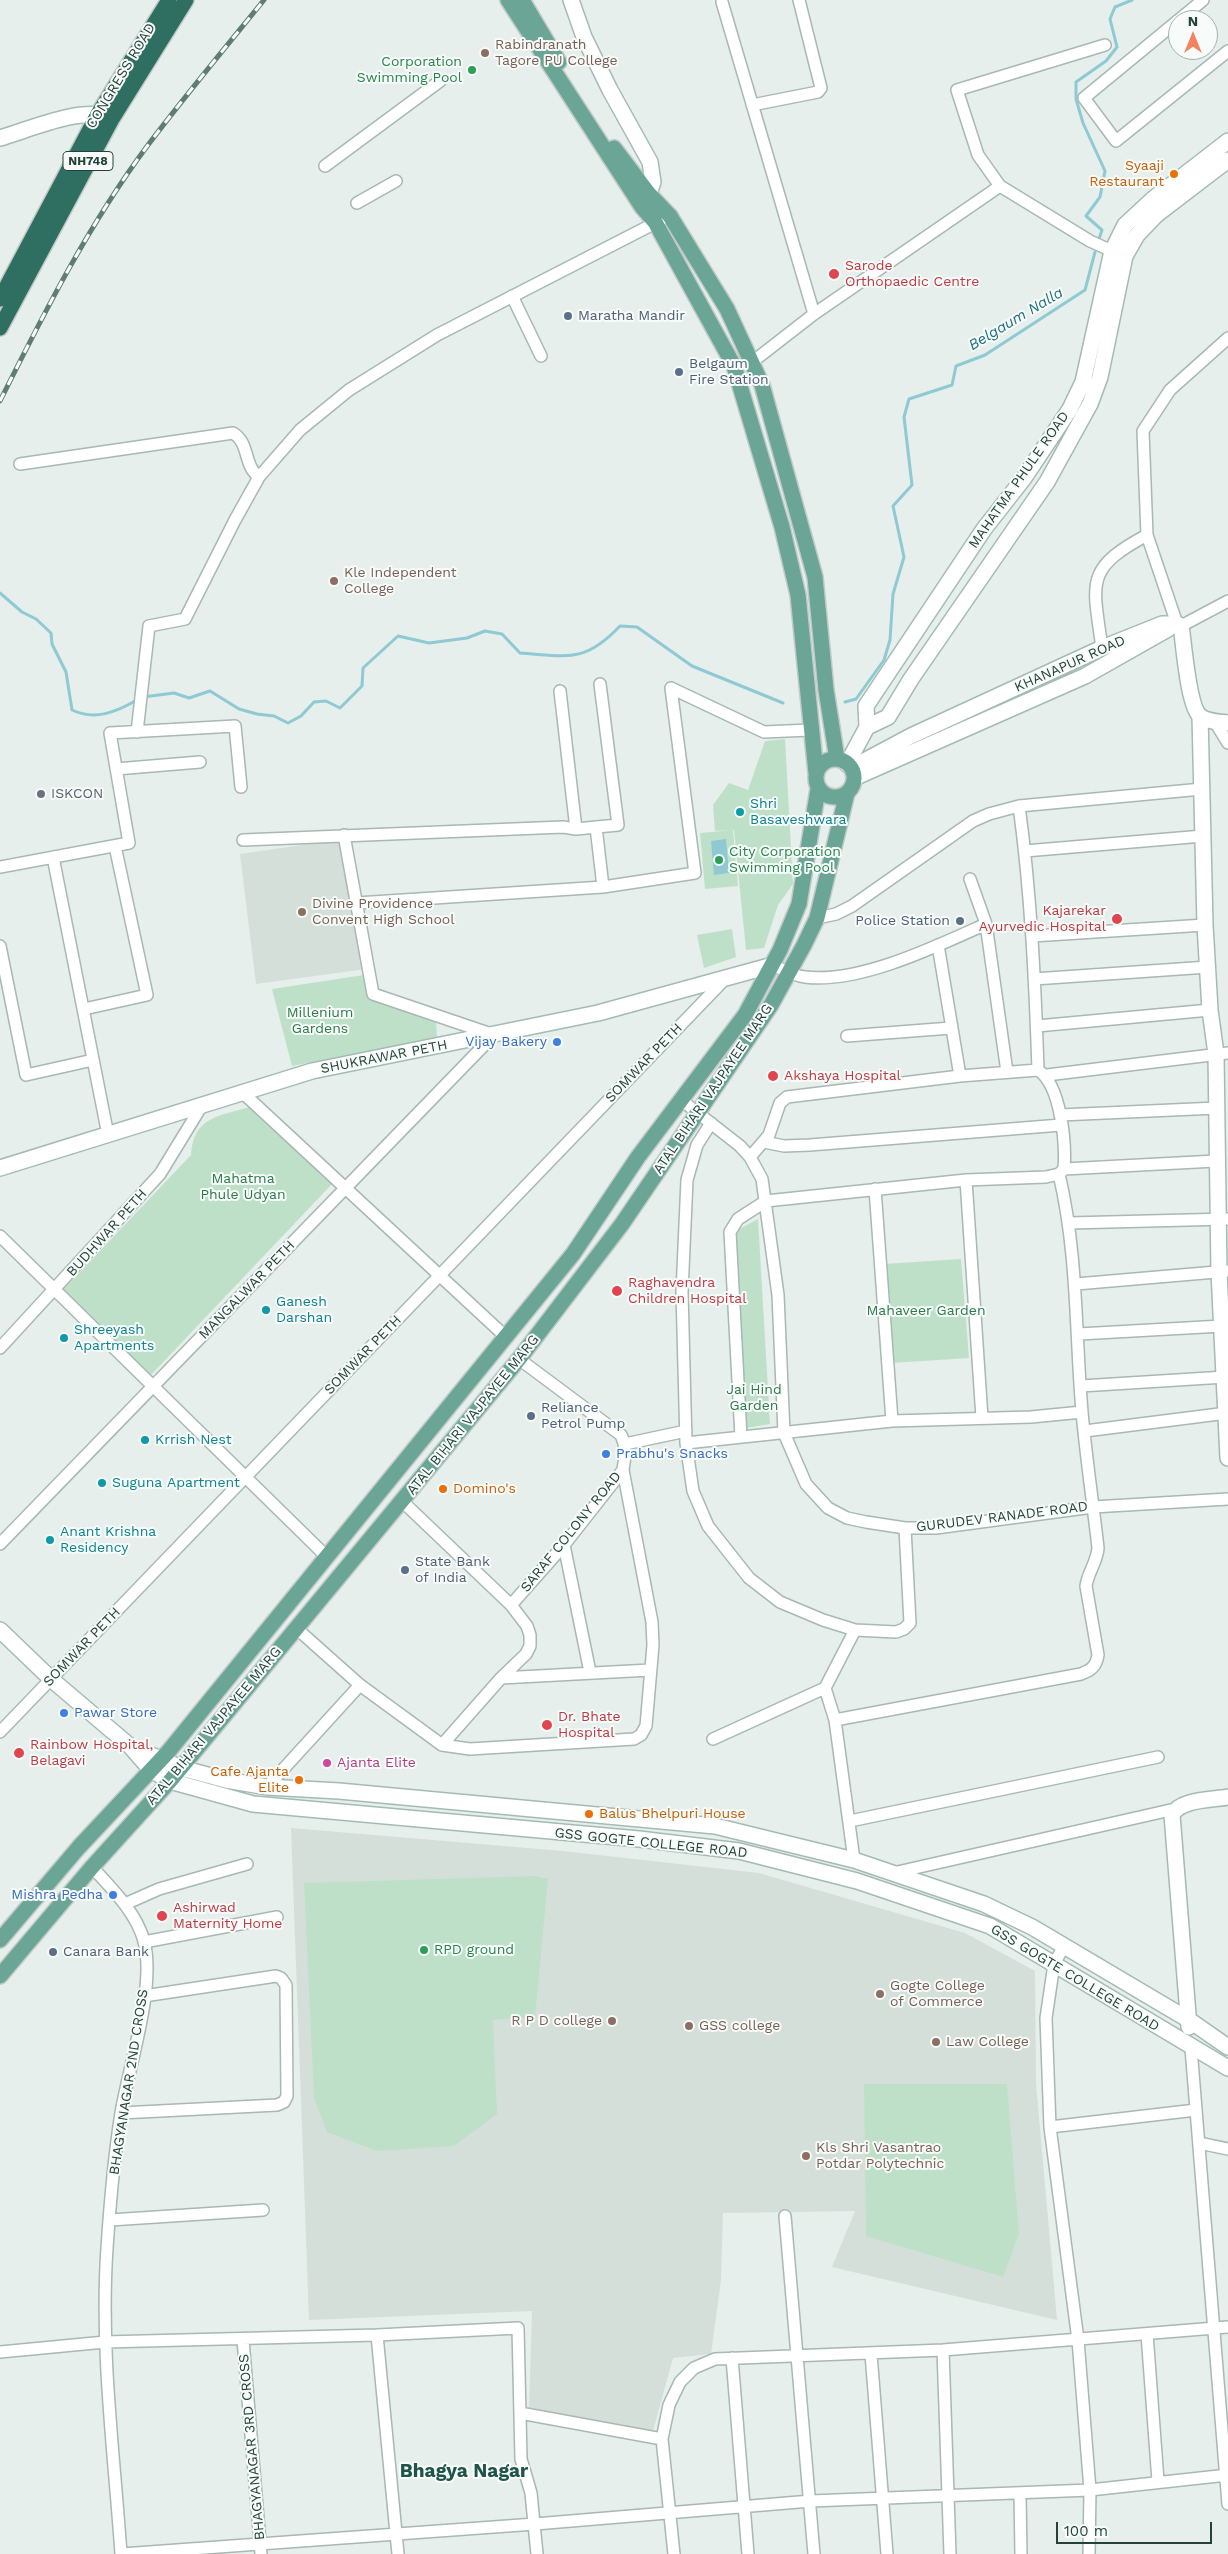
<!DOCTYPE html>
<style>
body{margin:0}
#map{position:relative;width:1228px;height:2554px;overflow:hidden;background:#e6efeb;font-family:"Work Sans",sans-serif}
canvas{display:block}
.north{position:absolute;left:1168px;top:10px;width:50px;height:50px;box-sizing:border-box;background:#f7fbf9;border:1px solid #a3b1ad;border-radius:50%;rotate:0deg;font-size:14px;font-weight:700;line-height:20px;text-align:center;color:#24423a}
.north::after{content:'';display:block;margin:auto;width:18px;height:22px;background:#f4845f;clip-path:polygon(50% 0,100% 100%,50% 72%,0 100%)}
.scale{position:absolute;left:1056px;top:2522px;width:156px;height:22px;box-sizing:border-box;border:2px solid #24423a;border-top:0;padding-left:6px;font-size:15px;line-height:18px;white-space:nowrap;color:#24423a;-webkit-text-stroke:4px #f7fbf9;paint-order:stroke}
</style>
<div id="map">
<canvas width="1228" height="2554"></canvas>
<div class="north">N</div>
<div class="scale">100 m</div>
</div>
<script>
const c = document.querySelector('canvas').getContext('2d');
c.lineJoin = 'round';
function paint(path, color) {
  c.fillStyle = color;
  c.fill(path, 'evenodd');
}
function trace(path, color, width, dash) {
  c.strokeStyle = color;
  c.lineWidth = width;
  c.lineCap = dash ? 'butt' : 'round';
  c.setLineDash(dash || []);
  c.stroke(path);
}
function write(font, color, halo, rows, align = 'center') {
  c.font = font + ' "Work Sans",sans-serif';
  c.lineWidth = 4;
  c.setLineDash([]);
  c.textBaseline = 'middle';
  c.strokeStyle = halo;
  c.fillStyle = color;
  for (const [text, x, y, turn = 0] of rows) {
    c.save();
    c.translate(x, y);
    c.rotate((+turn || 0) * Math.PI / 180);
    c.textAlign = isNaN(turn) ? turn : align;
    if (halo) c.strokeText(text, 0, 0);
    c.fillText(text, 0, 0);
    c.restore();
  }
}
paint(new Path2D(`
 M343 839 366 969 256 984 240 854Z
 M291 1828 563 1851 759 1873 965 1933 1035 1971 1036 2083 1057 2320 832 2267 855 2211 723 2213 721 2280 711 2354 673 2358 653 2431 529 2409 532 2311 309 2320Z`), '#d4dfda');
paint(new Path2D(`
 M785 739 793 884 778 905 764 948 746 950 734 830 715 831 713 805 729 783 748 790 765 741Z
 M733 830 738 886 705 889 700 833Z
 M732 929 736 957 704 968 697 935Z
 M364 975 368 997 436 1020 437 1038 292 1066 272 989Z
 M250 1107 332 1184 149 1377 60 1293 191 1155C193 1117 219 1116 250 1107Z
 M758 1219 770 1424 740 1429 734 1232Z
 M961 1259 969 1358 891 1363 884 1264Z
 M535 1876 548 1879 535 2017 493 2020 497 2114 454 2146 377 2151 327 2132 314 2098 304 1883Z
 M864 2084H1007L1019 2234 1003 2277 866 2236Z`), '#bfe0c8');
paint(new Path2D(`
 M726 839 729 873 714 875 711 841Z`), '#8ec9d4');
trace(new Path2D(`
 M1099 239 1102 230 1086 216 1100 197 1105 171 1083 123 1076 99V82L1106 61 1117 47 1110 19 1115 7 1132 0
 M0 593 22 612 36 619 51 633 52 644 66 672 72 710C95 721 116 712 137 700
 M143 697 174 693 189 698 210 691 239 709 257 714 274 716 288 723 301 716 314 702 326 701 340 708 362 686 363 668 398 636 429 643 467 638 485 631 502 634 520 653C567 656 584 664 620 626L637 627 692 666 783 703
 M845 702 856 699 884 660 890 640 893 594 904 557 893 506 912 485 904 417 909 399 952 385 956 366 985 355 1085 290 1095 252`), '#8ec9d4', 3);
const street = new Path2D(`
 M1203 0 1084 98 1116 141 1228 51
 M722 2 814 314
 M752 105 818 92 821 88 799 0
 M325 166 440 81
 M1000 186 1090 241 1112 251
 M357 203 396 181
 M512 296 541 356
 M751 363 814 314 1000 186 978 155 957 90 1105 45
 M20 464 233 433C250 443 243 465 259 477
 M1177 624 1147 535 1143 431 1170 390 1228 338
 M1181 626 1228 601
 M1102 648C1093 582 1084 569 1147 535
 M671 688 764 732 810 730
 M560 691 576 829
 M1215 722 1228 743
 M137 732 149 626 185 619 235 520 259 477 300 430 349 390 437 335 661 220
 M116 769 200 762
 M1019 806C1031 893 1035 982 1038 1070
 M596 827 603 887
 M243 840 563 827 576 829 618 825 600 684
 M1025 851 1203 836
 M53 857 108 1135
 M0 867 129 843 110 733 235 726 241 787
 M970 879 986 924 1007 1072
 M357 903 603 887 695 873 671 688
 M817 918 836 914 852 906 973 821 989 814 1019 806 1202 789
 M1032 936 1205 925
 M938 945 960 1076
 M0 946 26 1075 93 1060
 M773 965C783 970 794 976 805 977 859 984 937 946 986 924
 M1034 979 1208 967
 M84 1009 147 995 115 846
 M1037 1026 1210 1010
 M847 1036 951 1028
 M1047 1075 1228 1053
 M243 1093 506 1337
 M680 1099 740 1146 750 1157 762 1179 778 1295 784 1433 806 1484 828 1508 847 1518 866 1522 905 1528H936L1093 1507 1228 1499
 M1060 1115 1217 1108
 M711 1123 697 1145 687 1180 682 1292 686 1443 693 1491 708 1526 749 1578 780 1602 823 1620 855 1630 896 1632 904 1629 910 1623 905 1528
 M764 1142 784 1146 810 1145 1061 1125
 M1064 1169 1216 1161
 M966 1180 982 1418
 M875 1189 892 1421
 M1069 1223 1228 1219
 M0 1236 327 1557
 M1076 1284 1228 1271
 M1079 1334 1222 1326
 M0 1348 160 1174 201 1107
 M1081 1386 1225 1377
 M1085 1431 1227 1413
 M741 1437 730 1232 738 1219 766 1201 966 1180 1046 1177 1059 1174 1064 1169C1066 1143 1061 1085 1038 1070L960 1076 787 1097 780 1103 769 1135 750 1157
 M686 1443 892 1421 1031 1417 1082 1412
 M625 1444 686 1431
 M402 1501 511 1605 527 1626 530 1635V1646L526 1654 501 1678 442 1745
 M0 1544 494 1035 373 994 344 835
 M564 1545 590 1672
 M511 1605 564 1545 623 1470C625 1457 627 1447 621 1435L519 1359
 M296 1628 360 1685 442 1745 470 1749 634 1739 641 1735 646 1726 653 1645 652 1622 623 1470
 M501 1678 650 1670
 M825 1688 835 1720 854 1860
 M835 1720 1081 1674C1091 1670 1096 1667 1098 1655L1086 1586C1088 1572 1097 1562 1098 1548 1093 1503 1086 1457 1082 1412 1075 1330 1078 1255 1059 1174
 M0 1732 726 978
 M713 1739 825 1688 855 1630
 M267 1787 360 1685
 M850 1821 1158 1757
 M92 1867C112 1889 136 1912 144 1941 156 1987 129 2065 121 2113 114 2157 110 2203 107 2248 100 2350 114 2452 121 2554
 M893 1873 1175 1809
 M125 1904 159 1889 247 1864
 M144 1942 277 1917
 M1064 1946 1054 1964 1046 2018 1050 2127 1078 2340 1090 2490 1089 2554
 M1191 2048 1228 2504
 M121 2113 277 2105 284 2102 287 2096 286 1985 281 1978 276 1976 144 1996
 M1050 2127 1196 2110
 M1199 2143 1228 2149
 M785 2216 814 2554
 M110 2220 263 2210
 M1147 2334 1158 2481
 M377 2335 398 2554
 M243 2340 261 2554
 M943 2350 950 2554
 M0 2352 105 2342 377 2335 518 2328 521 2459 531 2493 537 2554
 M871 2354 887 2554
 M732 2358 748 2554
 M520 2413 662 2439
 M1020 2494 1021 2554
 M122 2554 535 2524 811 2501 1090 2490 1228 2475
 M674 2554 662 2439 669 2405 680 2382 694 2368 715 2359 943 2350 1228 2327`);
const secondary = new Path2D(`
 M571 0 584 37 610 90 650 162 653 182 649 194
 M0 138C28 130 80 107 107 117
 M1200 716 1205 925 1210 1010 1216 1054 1219 1272 1228 1458
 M867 727 866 706 984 529 1024 478 1070 409 1083 382 1112 251 1125 225 1153 199 1228 141
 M847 764 867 727 888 717 911 679 1047 482 1090 404 1100 377 1125 256 1137 235 1156 215 1228 160
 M851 768 911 736 1102 648 1162 624H1177L1181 626C1184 644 1188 708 1201 717 1209 722 1219 722 1228 723
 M854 778 1085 676 1168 629
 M0 1168 312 1071 598 1013 773 965
 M0 1630 51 1679 131 1747 151 1770 170 1781 253 1804 639 1839 739 1851 857 1881 990 1926 1228 2068
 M151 1755 181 1768 226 1780 267 1787 339 1791 715 1826 854 1860 984 1904 1032 1927 1189 2020 1228 2047
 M1189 2027 1172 1815C1180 1799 1212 1800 1228 1797`);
const primary = new Path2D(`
 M508 0 642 207 655 222 734 366 782 527 798 595 816 773
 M522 0 559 62
 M614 148 649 194 670 216 727 309 762 385 815 577 826 690 837 759
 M816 778a19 19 0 1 1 38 0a19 19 0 1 1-38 0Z
 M0 1940 79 1847 168 1752 573 1254 638 1157 745 1015 780 950 799 904 818 789
 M0 1976 92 1867 170 1781 519 1359 622 1224 771 1005 804 945 817 918 847 793`);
const highway = new Path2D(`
 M0 299 98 114 169 0
 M0 328 112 119 186 0`);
trace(street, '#a8b8b2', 14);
trace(secondary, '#a4bbb3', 18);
trace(primary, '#c2cac8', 18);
trace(highway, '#c2cac8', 18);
trace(street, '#fff', 11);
trace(secondary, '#fff', 15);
trace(primary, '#6aa596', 15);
trace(highway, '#2f6f62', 15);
const rail = new Path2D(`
 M0 401C44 313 89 224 148 145 185 96 225 48 264 0`);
trace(rail, '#5f7d75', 5);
trace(rail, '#f7fbf9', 3, [9]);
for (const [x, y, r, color] of [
 [485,53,5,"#8d6e63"],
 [472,70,5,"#2e9e5b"],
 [1174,174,5,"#e8710a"],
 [834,274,6,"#e0444e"],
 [568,316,5,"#5c6f8a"],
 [679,372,5,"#5c6f8a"],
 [334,581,5,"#8d6e63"],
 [41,794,5,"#6b7280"],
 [740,812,5,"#0f9aa8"],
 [719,860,5,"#2e9e5b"],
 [302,912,5,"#8d6e63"],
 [1117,919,6,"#e0444e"],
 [960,921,5,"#5c6f8a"],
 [557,1042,5,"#3f7fe0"],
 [773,1076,6,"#e0444e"],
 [617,1291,6,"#e0444e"],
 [266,1310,5,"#0f9aa8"],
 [64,1338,5,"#0f9aa8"],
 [531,1416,5,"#5c6f8a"],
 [145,1440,5,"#0f9aa8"],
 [606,1454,5,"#3f7fe0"],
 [102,1483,5,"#0f9aa8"],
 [443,1489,5,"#e8710a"],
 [50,1540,5,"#0f9aa8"],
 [405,1570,5,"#5c6f8a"],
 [64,1713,5,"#3f7fe0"],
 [547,1725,6,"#e0444e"],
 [19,1753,6,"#e0444e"],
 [327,1763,5,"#d1479c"],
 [299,1780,5,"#e8710a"],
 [589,1814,5,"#e8710a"],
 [113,1895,5,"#3f7fe0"],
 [162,1916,6,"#e0444e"],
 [424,1950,5,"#2e9e5b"],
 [53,1952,5,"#5c6f8a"],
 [880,1994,5,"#8d6e63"],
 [612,2021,5,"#8d6e63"],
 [689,2026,5,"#8d6e63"],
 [936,2042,5,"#8d6e63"],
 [806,2156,5,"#8d6e63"]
]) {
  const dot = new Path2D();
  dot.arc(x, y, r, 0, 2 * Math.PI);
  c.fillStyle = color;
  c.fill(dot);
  trace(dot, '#f7fbf9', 2);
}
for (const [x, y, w] of [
 [88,161,50]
]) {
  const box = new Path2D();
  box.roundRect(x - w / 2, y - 9.5, w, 19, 4);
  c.fillStyle = '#f7fbf9';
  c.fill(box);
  trace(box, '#24423a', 1);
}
write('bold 12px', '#24423a', null, [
 ["NH748",88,161]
]);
write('14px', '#785e54', '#f7fbf9', [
 ["Rabindranath",495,45],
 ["Tagore PU College",495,61],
 ["Kle Independent",344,573],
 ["College",344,589],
 ["Divine Providence",312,904],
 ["Convent High School",312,920],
 ["Gogte College",890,1986],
 ["of Commerce",890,2002],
 ["R P D college",602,2021,"right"],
 ["GSS college",699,2026],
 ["Law College",946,2042],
 ["Kls Shri Vasantrao",816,2148],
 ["Potdar Polytechnic",816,2164]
], 'left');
write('14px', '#27864d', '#f7fbf9', [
 ["Corporation",462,62,"right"],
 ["Swimming Pool",462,78,"right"],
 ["City Corporation",729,852],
 ["Swimming Pool",729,868],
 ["RPD ground",434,1950]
], 'left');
write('14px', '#24423a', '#f7fbf9', [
 ["CONGRESS ROAD",121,76,-59],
 ["MAHATMA PHULE ROAD",1019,480,-55],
 ["KHANAPUR ROAD",1070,664,-24],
 ["SHUKRAWAR PETH",384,1057,-11],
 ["SOMWAR PETH",644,1063,-46],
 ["ATAL BIHARI VAJPAYEE MARG",713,1089,-56],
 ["BUDHWAR PETH",107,1233,-48],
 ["MANGALWAR PETH",247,1290,-46],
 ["SOMWAR PETH",363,1355,-46],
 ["ATAL BIHARI VAJPAYEE MARG",473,1415,-51],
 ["GURUDEV RANADE ROAD",1002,1517,-7],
 ["SARAF COLONY ROAD",571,1532,-51],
 ["SOMWAR PETH",82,1647,-46],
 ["ATAL BIHARI VAJPAYEE MARG",214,1726,-50],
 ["GSS GOGTE COLLEGE ROAD",651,1843,6],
 ["GSS GOGTE COLLEGE ROAD",1075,1978,31],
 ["BHAGYANAGAR 2ND CROSS",129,2082,-81],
 ["BHAGYANAGAR 3RD CROSS",252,2447,-95]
]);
write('14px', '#c56008', '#f7fbf9', [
 ["Syaaji",1164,166],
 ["Restaurant",1164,182],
 ["Domino's",453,1489,"left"],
 ["Cafe Ajanta",289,1772],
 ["Elite",289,1788],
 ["Balus Bhelpuri House",599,1814,"left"]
], 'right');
write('14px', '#be3a42', '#f7fbf9', [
 ["Sarode",845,266],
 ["Orthopaedic Centre",845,282],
 ["Kajarekar",1106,911,"right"],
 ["Ayurvedic Hospital",1106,927,"right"],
 ["Akshaya Hospital",784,1076],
 ["Raghavendra",628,1283],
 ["Children Hospital",628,1299],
 ["Dr. Bhate",558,1717],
 ["Hospital",558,1733],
 ["Rainbow Hospital,",30,1745],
 ["Belagavi",30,1761],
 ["Ashirwad",173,1908],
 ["Maternity Home",173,1924]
], 'left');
write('14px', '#4e5e75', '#f7fbf9', [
 ["Maratha Mandir",578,316],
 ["Belgaum",689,364],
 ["Fire Station",689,380],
 ["Police Station",950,921,"right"],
 ["Reliance",541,1408],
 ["Petrol Pump",541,1424],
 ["State Bank",415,1562],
 ["of India",415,1578],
 ["Canara Bank",63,1952]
], 'left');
write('14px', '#5b616d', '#f7fbf9', [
 ["ISKCON",51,794]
], 'left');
write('14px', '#0d838f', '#f7fbf9', [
 ["Shri",750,804],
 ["Basaveshwara",750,820],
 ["Ganesh",276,1302],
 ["Darshan",276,1318],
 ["Shreeyash",74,1330],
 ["Apartments",74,1346],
 ["Krrish Nest",155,1440],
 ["Suguna Apartment",112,1483],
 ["Anant Krishna",60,1532],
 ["Residency",60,1548]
], 'left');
write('14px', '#2d7a4b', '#f7fbf9', [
 ["Millenium",320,1013],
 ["Gardens",320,1029],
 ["Mahatma",243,1179],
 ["Phule Udyan",243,1195],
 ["Mahaveer Garden",926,1311],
 ["Jai Hind",754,1390],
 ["Garden",754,1406]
]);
write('14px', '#366cbe', '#f7fbf9', [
 ["Vijay Bakery",547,1042],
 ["Prabhu's Snacks",616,1454,"left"],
 ["Pawar Store",74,1713,"left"],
 ["Mishra Pedha",103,1895]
], 'right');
write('14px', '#b23c85', '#f7fbf9', [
 ["Ajanta Elite",337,1763]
], 'left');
write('italic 15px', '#1c6f80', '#f7fbf9', [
 ["Belgaum Nalla",1016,319,-31]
]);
write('bold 19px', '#1f5548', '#f7fbf9', [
 ["Bhagya Nagar",464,2471]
]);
</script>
